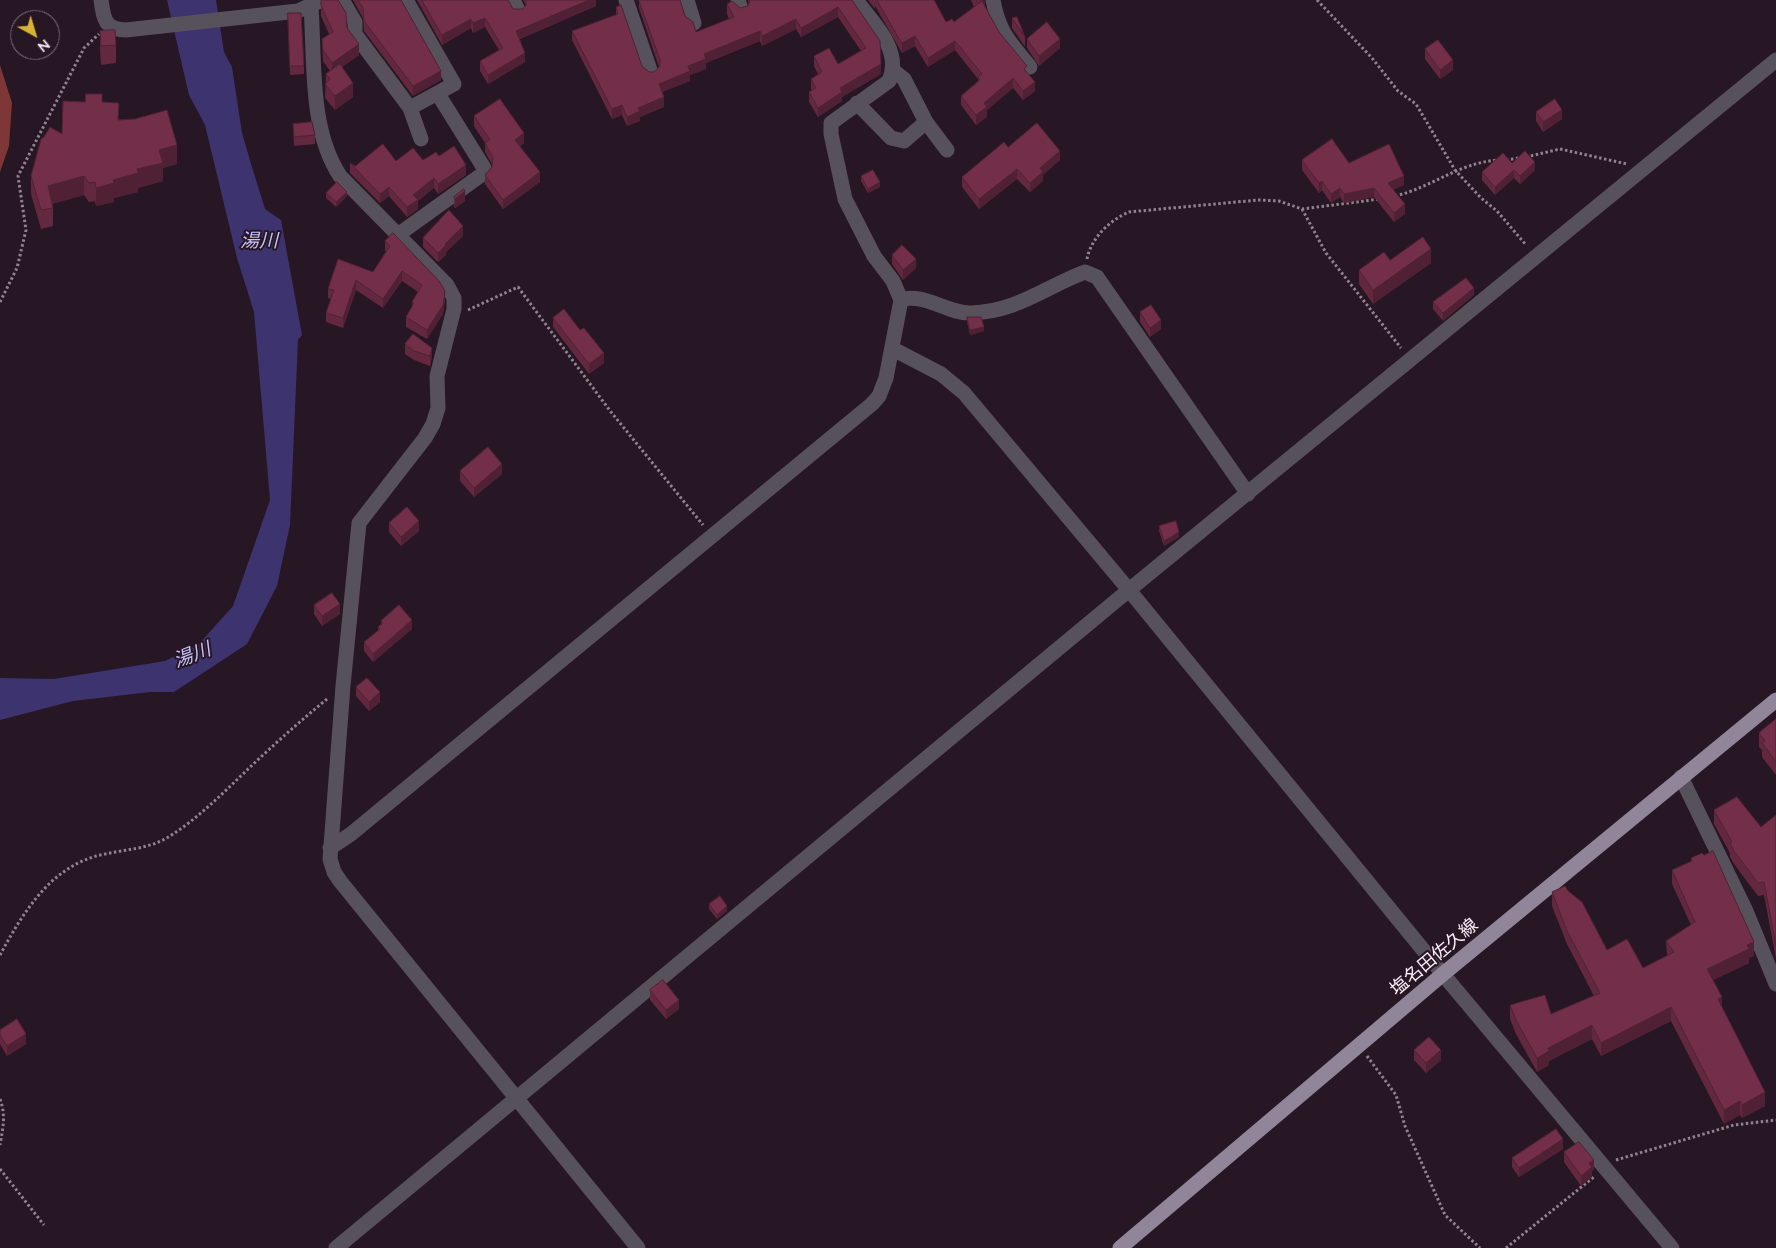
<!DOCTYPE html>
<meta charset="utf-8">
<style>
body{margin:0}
#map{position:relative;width:1776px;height:1248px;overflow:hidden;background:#271623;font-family:Lato,sans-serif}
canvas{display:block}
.north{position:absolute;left:10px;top:10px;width:50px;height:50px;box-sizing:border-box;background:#271623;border:1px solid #7c6c78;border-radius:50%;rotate:141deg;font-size:14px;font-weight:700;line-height:20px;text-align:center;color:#fbeef8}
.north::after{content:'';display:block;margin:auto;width:18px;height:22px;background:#d8b434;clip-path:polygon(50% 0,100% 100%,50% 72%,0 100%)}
</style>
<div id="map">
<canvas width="1776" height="1248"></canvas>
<div class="north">N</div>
</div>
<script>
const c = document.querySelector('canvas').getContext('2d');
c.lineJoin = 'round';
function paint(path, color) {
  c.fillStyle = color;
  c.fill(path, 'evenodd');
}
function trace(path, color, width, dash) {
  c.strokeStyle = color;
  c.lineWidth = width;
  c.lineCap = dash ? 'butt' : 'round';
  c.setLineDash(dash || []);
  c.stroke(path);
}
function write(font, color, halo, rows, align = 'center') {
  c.font = font + ' Lato,"Noto Sans JP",sans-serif';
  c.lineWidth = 4;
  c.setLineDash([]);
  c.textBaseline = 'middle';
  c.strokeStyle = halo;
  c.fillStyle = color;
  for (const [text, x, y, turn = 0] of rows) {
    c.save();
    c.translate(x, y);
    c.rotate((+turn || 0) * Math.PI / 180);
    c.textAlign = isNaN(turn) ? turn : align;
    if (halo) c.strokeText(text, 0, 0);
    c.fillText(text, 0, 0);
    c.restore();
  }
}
paint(new Path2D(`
 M0 65 12 103 9 146 0 172Z`), '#7e3637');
paint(new Path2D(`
 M167 0H216L224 52 232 67 242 133 252 167 265 209 281 220 302 335 298 340 290 525 277 586 247 644 174 692H150L73 701 0 720V678L54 679 165 661 198 645 233 606 270 500 254 312 237 258 205 125 189 95Z`), '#3d336f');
trace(new Path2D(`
 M1317 0 1372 58 1398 91 1416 104 1455 170 1481 198 1497 211 1526 245
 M1526 157 1560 149 1627 164
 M1506 160 1519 158
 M1395 196C1433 187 1456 164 1497 160
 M1302 209 1326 253 1401 348
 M1087 259C1091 238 1110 220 1129 212L1258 200 1279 201 1302 209 1380 199
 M0 302 17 268 26 230 18 176 84 48 99 34
 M468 310 518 287 611 412 703 525
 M0 955C24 911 52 864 105 854 127 849 150 849 170 836 197 819 221 795 245 772 271 747 298 723 327 699
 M1367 1056 1396 1095 1405 1126 1445 1215 1480 1248
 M0 1099C6 1115 3 1128 0 1145
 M1616 1160 1734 1125 1776 1120
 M0 1169 44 1225
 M1506 1248 1595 1176`), '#91828e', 3, [2.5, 2.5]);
trace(new Path2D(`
 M101 0C104 19 104 29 126 30L298 11 322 0
 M342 0 355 22V34L410 108 421 139
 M406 0 454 84 410 108
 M513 0 518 10
 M626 0 651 73
 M687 0 694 23
 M738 0 741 9
 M993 0C999 33 1010 42 1030 67
 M311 7C315 61 309 129 340 176L447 285 454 298V309L437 376 438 408 433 424 425 438 359 523 343 686 330 859 334 872 340 881 638 1248
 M894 71 904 79 926 122 947 150
 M857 103 891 138 904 141 926 122
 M399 234 484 173V168L438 94
 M901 300C923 292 948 314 971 313 1016 312 1045 287 1085 272L1097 277 1248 494
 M893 349 941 374 964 393 1129 590 1447 979 1672 1248
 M1681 777 1746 911 1776 984
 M330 848 351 834 872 404 879 396 886 378 901 300 893 281 874 256 845 199 831 134V123L889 81C903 50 873 23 856 0
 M336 1248 1129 590 1776 60`), '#56515a', 15);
trace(new Path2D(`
 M1120 1248 1443 974 1776 700`), '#908599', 15);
paint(new Path2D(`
 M353 0H401L441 80 413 96 364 31 363 18Z
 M417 0H508L513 9H523L526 5 523 0H596V6L520 39 525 62 488 84 480 71V61L499 50 485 27 473 33 471 28 442 45Z
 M639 0H680L685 16 696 32 729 19 727 14V4L740 8 748 6 749 4 748 0H852L881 74 842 97V101L818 117 809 102V92L812 90 811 89V79L818 74 814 66V56L838 64 861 51 838 17 801 37 796 29 762 46 760 41 706 63V69L690 75V81L662 92 664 107 640 117V121L627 126 622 115 612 119 572 40V31L616 15V7L642 66 649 72H654L659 67 639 8Z
 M868 0H934L946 22H954L974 7 971 0H985V6L999 32 1027 72 1035 91 1023 100 1013 88 987 110V117L976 125 961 105V96L978 81V79L955 50 928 67 915 46 902 53 875 6V9Z
 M321 1 347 28 359 55 342 67 353 97 335 110 325 98 326 74 330 71 323 61 322 39 329 34 321 16Z
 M288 13 304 66V74L290 75Z
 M1012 18 1025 37V47L1012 28Z
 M100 31 116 45V63L101 65 100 50Z
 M1027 39 1060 48 1039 66 1027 48Z
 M1425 49 1453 70 1440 79 1425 59Z
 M102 102 119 120 177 164 163 168V181L138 188V192L114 198V202L96 206 95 201 89 202 84 195 52 204 53 208V226L41 229 31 194V176L62 134Z
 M1536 112 1562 119 1543 132 1536 121Z
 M474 116 524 143 520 146 540 182 503 209 485 184V175L492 167 493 166 485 152V143L474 126Z
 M293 124 315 135V144L294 146Z
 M1008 147 1060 160 1043 175V181L1030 192 1017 179 979 209 962 187V177Z
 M439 156 466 175 438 194 434 188 418 201V209L407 217 389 196 380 203 350 173V163L355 166 423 160Z
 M1302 160 1349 163 1404 185 1393 190 1405 214 1394 222 1374 197 1344 203 1340 197 1331 203 1322 190 1319 193 1302 170Z
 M1512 163 1535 170 1520 184 1514 178 1495 195 1482 180V172Z
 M861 176 880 187 868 193 861 181Z
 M326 193 347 196 336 207 326 198Z
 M454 197 465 201 455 208 454 206Z
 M463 236 446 252V255L438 262 423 247V238Z
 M385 241 445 300 443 314 427 339 406 327V317L412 306V302L418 292 402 281 383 308 356 290 343 328 326 322V313L331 299 328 298V289L373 272 386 251H385Z
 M892 255 916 268 903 280 892 264Z
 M1390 260 1431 263 1373 304 1359 284V270Z
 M1474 295 1443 321 1433 309V302Z
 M1140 312 1161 329 1150 337 1140 322Z
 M967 317 984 331 970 335 967 322Z
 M553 318 580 330 604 363 589 374 553 327Z
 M405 344 432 357 430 366 414 360 405 354Z
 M460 471 502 474 474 497 460 481Z
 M389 523 419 531 401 546 389 532Z
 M1159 526 1179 537 1164 546 1159 531Z
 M314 605 340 614 322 626 314 614Z
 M381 621 412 629 373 662 364 651V642L378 631V627L381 624Z
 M356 687 380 702 369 711 356 696Z
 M1776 719V775L1762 757V750L1759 747V733Z
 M1714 810 1761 827 1776 815V959L1764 895 1758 896 1734 864 1730 857V853L1714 824Z
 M1691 858 1754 956 1749 958V963L1713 980 1722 1007 1765 1106 1742 1118 1740 1115 1724 1124 1671 1021 1601 1056 1592 1039 1549 1061V1065L1537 1072 1516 1034 1510 1019V1005L1551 1014 1594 996 1567 944 1552 906V892L1568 891 1607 950 1643 968 1667 956 1666 941 1691 925 1672 884V870L1691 861Z
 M709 904 727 911 717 919 709 909Z
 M650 990 679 1009 666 1019 650 1000Z
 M0 1030 26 1044 7 1056 0 1044Z
 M1414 1050 1441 1060 1426 1073 1414 1060Z
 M1563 1149 1519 1177 1512 1167V1158Z
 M1564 1152 1594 1169 1592 1171V1177L1581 1186 1564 1162Z`), '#632840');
paint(new Path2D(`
 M589 0H596V6L516 40V31Z
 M982 0H985V8L978 12V3Z
 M838 7V17L801 37V28Z
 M485 18V27L473 33V23Z
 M471 19V28L442 45V35Z
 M796 19V29L762 46V36Z
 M760 31V41L706 63V69L690 75V81L659 93V84L688 66 704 54Z
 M915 36V46L902 53V43Z
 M1060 39V48L1039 66V56Z
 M955 41V50L928 67V58Z
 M359 44V55L332 74V63Z
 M525 53V62L488 84V75Z
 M1453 60V70L1440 79V70Z
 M881 64V74L842 97V101L818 117V108L840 88Z
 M441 71V80L413 96V86Z
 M1013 78V88L987 110V117L976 125V115L984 103Z
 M1035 82V91L1023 100V91Z
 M353 83V97L335 110V96Z
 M664 97V107L640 117V121L627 126V117L638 108Z
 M622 105V115L612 119V109Z
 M1562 110V119L1543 132V122Z
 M524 133V143L515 149V140Z
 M177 145V164L163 168V181L138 188V192L114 198V202L96 206V188L137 169 159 150Z
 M1060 151V160L1043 175V181L1030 192V183L1040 168Z
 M1535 162V170L1520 184V176Z
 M466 165V175L438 194V184Z
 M1017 169V179L979 209V199Z
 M1514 170V178L1495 195V187Z
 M540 172V182L503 209V200Z
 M84 176V195L48 205V186Z
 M1404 176V185L1388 192V183Z
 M434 178V188L418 201V209L407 217V207L413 195Z
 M1322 181V190L1319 193V183Z
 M880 182V187L868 193V189Z
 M389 187V196L380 203V194Z
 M1340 188V197L1331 203V194Z
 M1374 188V197L1344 203V194Z
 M465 191V201L455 208V199Z
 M347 192V196L336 207V202Z
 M1405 204V214L1394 222V213Z
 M463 226V236L446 252V255L438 262V253L445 244Z
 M1431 249V263L1373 304V290Z
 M916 259V268L903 280V270Z
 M402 271V281L383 308V299Z
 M356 280V290L343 328V318Z
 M1474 288V295L1443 321V313Z
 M445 291V300L443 314 427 339V330Z
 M1161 320V329L1150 337V328Z
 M984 327V331L970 335V330Z
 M432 348V357L430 366V356Z
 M604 353V363L589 374V364Z
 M502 464V474L474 497V488Z
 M419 521V531L401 546V537Z
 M1179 532V537L1164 546V541Z
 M340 604V614L322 626V616Z
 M412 620V629L373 662V654Z
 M380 692V702L369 711V702Z
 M727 906V911L717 919V915Z
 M1754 942V956L1749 958V963L1707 983V969L1747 945Z
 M1722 997V1011L1718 999Z
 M679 1000V1009L666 1019V1010Z
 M1671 1007V1021L1601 1056V1043Z
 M1592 1025V1039L1549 1061V1065L1537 1072V1058L1548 1048Z
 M26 1034V1044L7 1056V1046Z
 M1441 1050V1060L1426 1073V1063Z
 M1765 1092V1106L1742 1118V1105Z
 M1740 1101V1115L1724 1124V1110Z
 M1563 1139V1149L1519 1177V1168Z
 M1594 1160V1169L1592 1171V1177L1581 1186V1176L1589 1163Z`), '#502134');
const building = new Path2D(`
 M323 0H338L346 13 347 28 359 44 332 63 323 50 322 39 333 32 321 5V1Z
 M358 0H401L441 71 413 86 364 21 363 8Z
 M422 0H508L513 9H523L526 5V0H589L516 31 525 53 488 75 480 61 503 48 485 18 473 23 471 19 442 35Z
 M639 0H680L685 16 693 22 696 32 734 17 727 4 732 1 740 8 748 6 750 0H852L880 41 881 64 840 88 842 92 818 108 809 92 816 88 811 79 822 72 814 56 829 48 838 64 866 48 838 7 801 28 796 19 762 36 760 31 704 54 706 59 688 66 690 71 659 84 664 97 638 108 640 111 627 117 622 105 612 109 572 31 618 14 616 7 621 5 642 66 649 72H654L660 66V60Z
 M877 0H934L946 22 952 19 954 22 982 1 999 32 1027 66 1024 69 1035 82 1023 91 1013 78 984 103 987 107 976 115 961 96 980 80 978 77 982 74 955 41 928 58 915 36 902 43Z
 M976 0H982L978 3Z
 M288 13H301L304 66H290Z
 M1017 17 1025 37 1012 18Z
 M1047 22 1060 39 1039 56 1027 39Z
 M115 30 116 45 101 46 100 31Z
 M1438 40 1453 60 1440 70 1425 49Z
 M340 64 353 83 335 96 325 84 330 79 326 74Z
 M86 94H102V102L119 103 118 120 135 119 167 110 177 145 159 150 163 163 137 169 138 173 113 180 114 183 96 188 95 182 89 183 84 176 48 186 53 208 41 210 31 176 41 139 44 137 50 127 62 134 63 101 85 102Z
 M500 99 524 133 515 140 540 172 503 200 485 175 492 167 493 158 485 143 490 140 474 116Z
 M1555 99 1562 110 1543 122 1536 112Z
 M312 122 315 135 294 137 293 124Z
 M1037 123 1060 151 1040 168 1043 172 1030 183 1017 169 979 199 962 177 1004 142 1008 147Z
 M1332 139 1349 163 1389 144 1404 176 1388 183 1405 204 1394 213 1374 188 1344 194 1340 188 1331 194 1322 181 1319 183 1302 160Z
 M383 144 396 161 413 148 423 160 436 152 439 156 454 146 466 165 438 184 434 178 413 195 418 200 407 207 389 187 380 194 350 163 355 166Z
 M1525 151 1535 162 1520 176 1514 170 1495 187 1482 172 1503 153 1512 163Z
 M873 170 880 182 868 189 861 176Z
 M337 182 347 192 336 202 326 193Z
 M464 189 465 191 455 199 454 197Z
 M449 210 463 226 445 244 446 245 438 253 423 238Z
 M393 233 439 281 445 291 443 305 427 330 406 317 414 303 412 302 422 285 402 271 383 299 356 280 343 318 326 313 334 290 328 289 338 259 373 272 390 246 385 241Z
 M1423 237 1431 249 1373 290 1359 270 1384 252 1390 260Z
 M902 245 916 259 903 270 892 255Z
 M1466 278 1474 288 1443 313 1433 302Z
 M1151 305 1161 320 1150 328 1140 312Z
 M564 309 580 330 584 328 604 353 589 364 553 318Z
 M967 317H981L984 327 970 330Z
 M413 334 432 348 430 356 414 351 405 344Z
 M488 447 502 464 474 488 460 471Z
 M407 507 419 521 401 537 389 523Z
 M1176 521 1179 532 1164 541 1159 526Z
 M332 593 340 604 322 616 314 605Z
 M399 605 412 620 373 654 364 642 380 629 378 627 383 623 381 621Z
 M367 678 380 692 369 702 356 687Z
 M1776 719V762L1762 743 1765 741 1759 733Z
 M1737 797 1761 827 1776 815V946L1764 882 1758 883 1734 851 1730 843 1732 842 1714 810Z
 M1713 851 1754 942 1747 945 1749 949 1707 969 1722 997 1718 999 1765 1092 1742 1105 1740 1101 1724 1110 1671 1007 1601 1043 1592 1025 1548 1048 1549 1051 1537 1058 1516 1020 1510 1005 1545 995 1551 1014 1600 993 1567 931 1552 892 1565 886 1568 891 1582 902 1607 950 1627 939 1643 968 1674 952 1666 941 1695 922 1672 870 1692 861 1691 858 1702 853 1704 855Z
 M720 896 727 906 717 915 709 904Z
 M663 980 679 1000 666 1010 650 990Z
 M17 1019 26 1034 7 1046 0 1035V1030Z
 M1429 1037 1441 1050 1426 1063 1414 1050Z
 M1556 1129 1563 1139 1519 1168 1512 1158Z
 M1579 1142 1594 1160 1589 1163 1592 1167 1581 1176 1564 1152Z`);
paint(building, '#732f4a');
trace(building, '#502134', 1);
write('18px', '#fbeef8', '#271623', [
 ["塩名田佐久線",1434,957,-40]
]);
write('italic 19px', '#c6c2fb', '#271623', [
 ["湯川",259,241],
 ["湯川",192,655,-21]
]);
</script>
